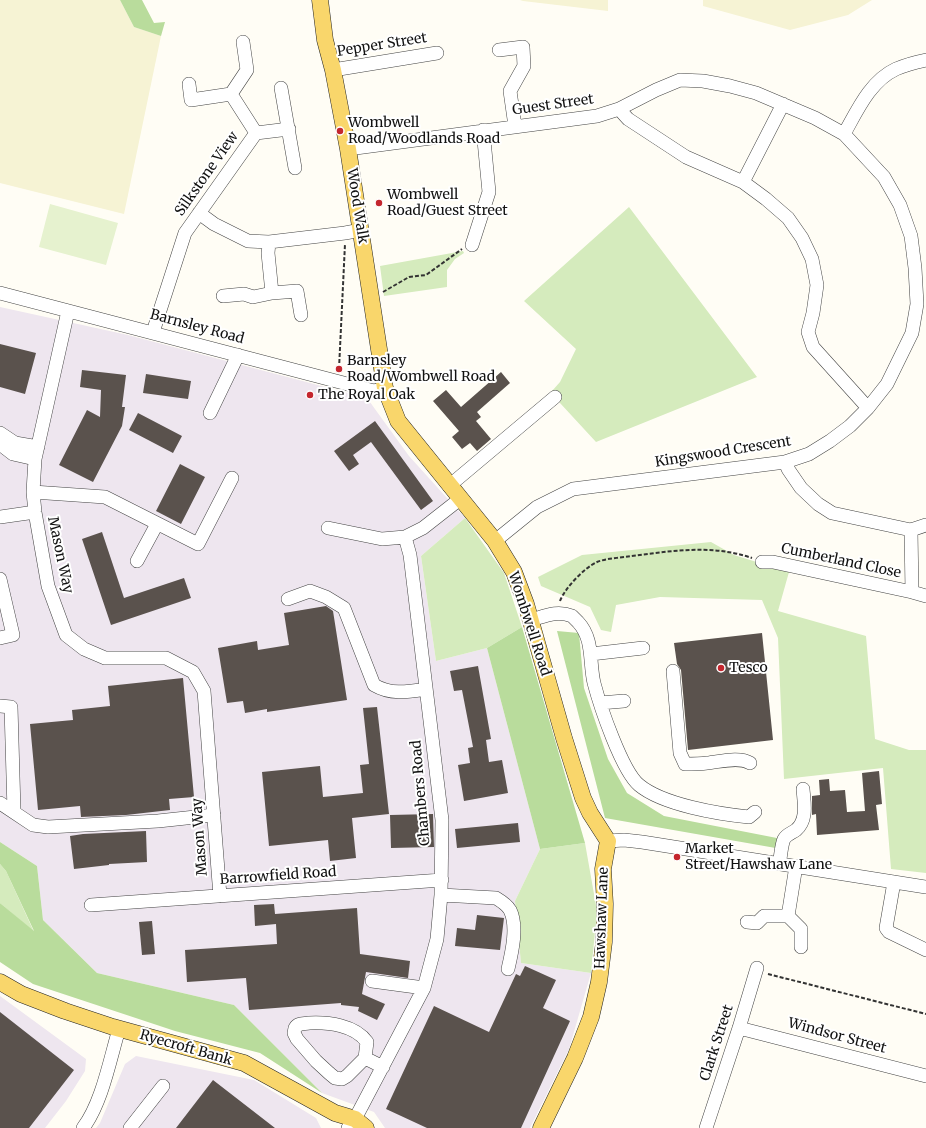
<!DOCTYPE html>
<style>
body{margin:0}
canvas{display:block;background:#fffdf5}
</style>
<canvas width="926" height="1128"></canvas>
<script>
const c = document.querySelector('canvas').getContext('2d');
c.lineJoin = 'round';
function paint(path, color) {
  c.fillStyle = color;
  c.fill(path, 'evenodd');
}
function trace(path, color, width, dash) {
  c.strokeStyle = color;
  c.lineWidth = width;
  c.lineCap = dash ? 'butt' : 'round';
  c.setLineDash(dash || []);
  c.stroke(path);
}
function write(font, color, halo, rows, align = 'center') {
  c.font = font + ' Merriweather,serif';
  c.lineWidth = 4;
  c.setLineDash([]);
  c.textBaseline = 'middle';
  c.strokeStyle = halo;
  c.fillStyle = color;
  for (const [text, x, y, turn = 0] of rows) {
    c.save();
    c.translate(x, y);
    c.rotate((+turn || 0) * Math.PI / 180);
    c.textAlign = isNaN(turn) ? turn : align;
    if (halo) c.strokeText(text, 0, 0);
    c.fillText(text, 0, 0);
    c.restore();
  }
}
paint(new Path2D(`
 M0 307 128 335 367 398 409 456 465 518 421 556 436 661 487 648 540 849 515 901 521 963 591 973 569 1049 530 1128H385L374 1112 322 1093 234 1005 97 973 43 920 37 866 0 842Z
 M0 996 86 1059 85 1071 66 1101 45 1128H0Z
 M136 1056 254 1080 316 1118 321 1128H96L100 1123 125 1064Z`), '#eee6ef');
paint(new Path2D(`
 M0 0H120L134 27 161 36 124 214 0 183Z
 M520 0H608V11L523 1Z
 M703 0H872L848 15 790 30 703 6Z`), '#f6f3d4');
paint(new Path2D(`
 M629 207 757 377 596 442 560 403 552 391 560 382 576 349 524 301Z
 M463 251 464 253 455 259 447 270V287L384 296 380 266Z
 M465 518 504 573 522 627 487 648 436 661 421 556Z
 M711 542 734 555 789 572 778 611 866 636 875 739 909 750H926V873L891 869 883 768 784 779 778 638 762 600 660 597 616 605 611 632 601 630 590 607 541 586 538 577 582 555Z
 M585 843 597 911 591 973 521 963 515 901 540 849Z
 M0 864 6 871 34 932 0 903Z`), '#d5ebbd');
paint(new Path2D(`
 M120 0H142L154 23 165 22 161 36 134 27Z
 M522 627 585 843 540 849 487 648Z
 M557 631 579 633 584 688 608 759 627 793 664 816 782 839 787 850 605 818Z
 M0 842 37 866 43 920 97 973 234 1005 322 1093 260 1053 175 1031 33 984 0 962V903L34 931 6 871 0 864Z`), '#b9dc9c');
paint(new Path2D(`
 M50 204 118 223 106 265 39 247Z`), '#e6f2cf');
paint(new Path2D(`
 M0 344 36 353 25 394 0 387Z
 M82 370 126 375 122 407H125L122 426 93 482 59 465 87 410 100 417 101 390 80 387Z
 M501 372 510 383 477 412 481 417 476 421 491 439 477 451 470 443 462 449 452 437 459 431 433 401 446 390 461 407Z
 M146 374 191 381 188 399 143 393Z
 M138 413 182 436 173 453 129 430Z
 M375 421 433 501 421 510 371 442 353 455 359 464 349 471 334 451Z
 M180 464 205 477 181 524 156 511Z
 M102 532 124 598 184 578 191 598 111 625 82 539Z
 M326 606 333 611 347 700 267 712V709L245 713 243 701 227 703 218 648 257 641 258 650 289 645 284 613Z
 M762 633 773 740 688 750 681 670 677 664 674 643Z
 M478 666 491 739 486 740 489 762 502 760 508 793 464 801 458 765 470 763 468 748 473 747 462 690 454 691 450 671Z
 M183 678 194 797 169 799 170 810 126 815 81 817 80 806 38 810 30 724 73 720 72 710 110 706 108 686Z
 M377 707 389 814 352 818 356 858 330 861 328 840 269 846 262 772 320 766 323 797 363 793 360 765 369 764 363 708Z
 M879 771 882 804 876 805 879 830 817 835 816 814 812 815V796L820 795 819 780 829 779 830 791 845 790 847 812 865 811 862 773Z
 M433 814 434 847 391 848 390 815Z
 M518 823 520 842 457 848 455 829Z
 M146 831 147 862 109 864V865L74 869 70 836 83 834Z
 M274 904 275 914 357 908 360 954 410 961 408 978 366 972 362 994 385 1004 377 1020 358 1011 359 1007 341 1005V1003L249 1010 246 978 187 982 185 950 277 944 276 924 255 926 254 905Z
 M477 915 504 918 500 950 455 946 457 928 475 930Z
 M152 921 155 954 142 955 139 922Z
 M525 966 556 980 543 1008 570 1021 521 1128H427L386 1109 434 1006 489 1032 516 974 520 976Z
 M0 1012 74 1070 29 1128H0Z
 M213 1080 275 1128H176Z`), '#5a524d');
const minor = new Path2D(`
 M499 50 523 47 524 66 510 91 515 126
 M333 70 437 53
 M189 84 191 100 231 94
 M281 88 295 168
 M619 109 628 119 686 157 743 182 766 199 788 218 802 238 812 259 817 285 813 313 808 332 813 347 868 408
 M256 133 289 129
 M844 134C857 111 870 81 896 69 905 65 916 62 926 60
 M348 149 597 116 619 109 656 90 680 80 703 81 730 86 756 93 815 118 844 134 884 177 900 205 911 236 915 268 917 304 912 333 887 384 868 408 850 426 830 441 809 454 785 462 573 489 537 507 495 541
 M743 182 783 104
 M199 213 214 224 248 241 269 242 345 233 361 230
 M269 242 268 253 272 293
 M472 245 489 192 483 130
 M0 293 374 391 385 388
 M223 296 244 294 253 297 272 293 297 291 301 315
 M68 311 35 459 33 492 35 512 48 586 66 635 84 649 105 658H166L193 672 204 691 220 896
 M153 332 185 233 256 133 231 94 247 70 243 42
 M210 413 238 355
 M0 433 15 443 38 447
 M0 444 13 454 35 459
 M785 462 788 469 801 488 818 504 832 513 911 530 926 525
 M449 486 555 397
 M33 492 105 497 198 544 232 478
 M0 517 35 512
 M328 528 382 539 405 537
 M137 561 157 524
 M762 562H773L912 592 911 530
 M0 579 13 635 0 638
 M912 592 926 596
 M288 599 310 591 326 597 344 608 374 685C391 695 407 692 426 689
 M531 620C545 616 557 610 572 616 574 618 576 620 578 622 594 639 589 662 594 683 600 706 622 771 639 785 663 805 719 814 749 817L755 812
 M591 654 643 648
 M673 671 680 753 685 764C692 764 700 764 707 763 719 762 739 756 750 763
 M600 703 624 701
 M0 706 11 707 14 811
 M0 803 33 825 48 827 158 821 214 815
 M608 841 624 840 642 842 926 887
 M779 864C781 856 781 846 784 839 787 834 792 833 796 830 808 820 804 802 803 789
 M796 866 788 916 801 929V947
 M894 882 886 928 889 932 926 950
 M441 895 496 898C501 901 507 905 510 910 518 926 512 952 508 969
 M91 905 442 880
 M747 922 757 923 764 916H788
 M372 981 424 988
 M739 1028 926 1076
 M365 1058 347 1076 342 1079 335 1078 329 1073 316 1061 297 1039 294 1033 295 1028C298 1023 303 1024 309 1023 328 1022 355 1025 367 1042L365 1058 383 1067
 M83 1128C102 1103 110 1059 119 1029
 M130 1128 163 1086
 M348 1128 355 1119 424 988 437 939 441 895 442 820 410 555 405 537 423 528 460 499
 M706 1128 739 1028 757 968`);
const major = new Path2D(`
 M320 0 325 40 333 70 348 149 385 388 398 421 495 541 514 572 526 604 564 738 583 798 590 813 608 841 603 869 605 904 604 942 599 982 591 1017 575 1058 541 1128
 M0 982 21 994 65 1011 113 1027 244 1063 335 1113 355 1119 366 1128`);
trace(minor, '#444', 14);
trace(major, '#222', 17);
trace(new Path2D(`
 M383 292 409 277 426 275 462 249
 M339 369 345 244
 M560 601C565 588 584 568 597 562 607 558 620 558 631 556 672 551 711 544 752 558
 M768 974 926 1014`), '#333', 2, [4, 2]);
trace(minor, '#fff', 13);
trace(major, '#f9d66b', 16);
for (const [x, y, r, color] of [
 [340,131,4,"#c4262e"],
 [379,203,4,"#c4262e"],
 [339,369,4,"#c4262e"],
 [310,395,4,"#c4262e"],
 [721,668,4,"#c4262e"],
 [677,857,4,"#c4262e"]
]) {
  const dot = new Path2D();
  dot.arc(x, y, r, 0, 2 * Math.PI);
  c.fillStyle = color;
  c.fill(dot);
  trace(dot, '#fff', 1.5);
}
write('14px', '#111', '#fff', [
 ["Pepper Street",382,45,-9],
 ["Guest Street",553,105,-8],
 ["Silkstone View",207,174,-55],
 ["Wood Walk",357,206,81],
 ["Barnsley Road",197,327,15],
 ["Kingswood Crescent",723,452,-9],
 ["Mason Way",60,555,78],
 ["Cumberland Close",841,561,12],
 ["Wombwell Road",529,624,72],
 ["Chambers Road",421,793,-95],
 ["Mason Way",200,837,-94],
 ["Barrowfield Road",278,876,-4],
 ["Hawshaw Lane",602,918,-88],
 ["Windsor Street",837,1036,15],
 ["Clark Street",717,1043,-72],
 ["Ryecroft Bank",186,1048,16]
]);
write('14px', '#111', '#fff', [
 ["Wombwell",348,123],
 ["Road/Woodlands Road",348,139],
 ["Wombwell",387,195],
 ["Road/Guest Street",387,211],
 ["Barnsley",347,361],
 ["Road/Wombwell Road",347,377],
 ["The Royal Oak",318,395],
 ["Tesco",729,668],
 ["Market",685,849],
 ["Street/Hawshaw Lane",685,865]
], 'left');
</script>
